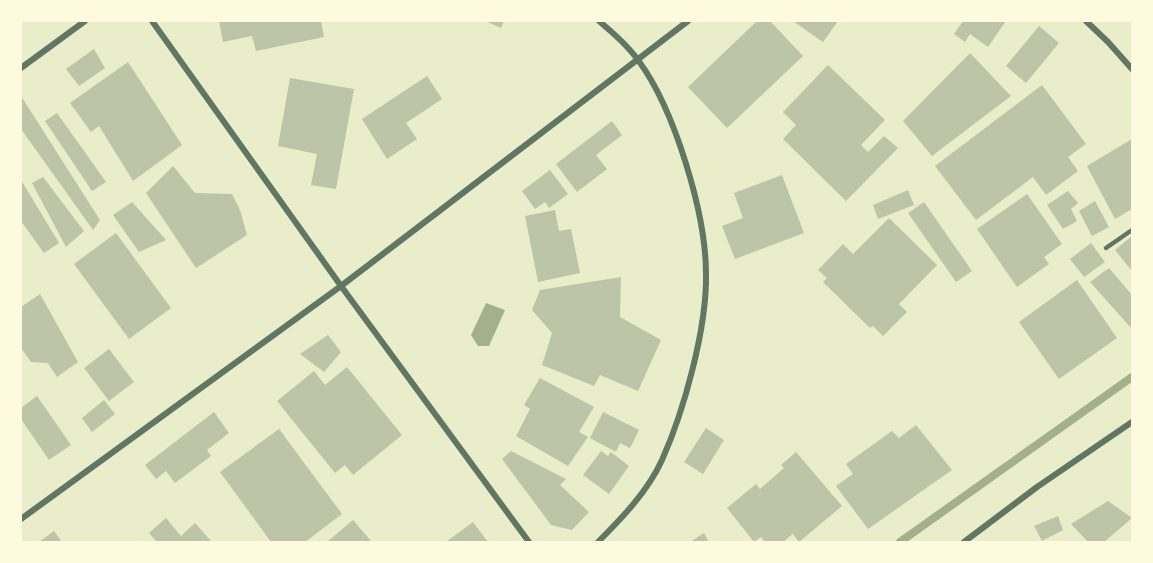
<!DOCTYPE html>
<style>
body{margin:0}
#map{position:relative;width:1153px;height:563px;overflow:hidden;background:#e9edc9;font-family:"IBM Plex Serif",serif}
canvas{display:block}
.frame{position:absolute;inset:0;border:22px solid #fefae0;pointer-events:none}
</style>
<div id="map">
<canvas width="1153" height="563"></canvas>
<div class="frame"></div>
</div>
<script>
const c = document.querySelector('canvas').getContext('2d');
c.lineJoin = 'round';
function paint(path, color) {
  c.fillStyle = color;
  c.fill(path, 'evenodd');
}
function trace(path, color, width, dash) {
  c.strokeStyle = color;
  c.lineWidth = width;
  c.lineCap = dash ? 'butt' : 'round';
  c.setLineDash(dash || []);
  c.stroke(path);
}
paint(new Path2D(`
 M486 303 505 310 489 346H478L471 335Z`), '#a3b18a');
trace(new Path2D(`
 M900 542 1132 377`), '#a3b18a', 8);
paint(new Path2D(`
 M219 21H321L324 37 256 51 252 36 223 42Z
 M485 21H504L501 28Z
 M757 21H770L803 56 727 128 688 87Z
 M793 21H838L823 42Z
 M963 21H1006L988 47 970 34 965 42 954 34Z
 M1039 26 1059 43 1026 83 1006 66Z
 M94 49 105 68 79 86 66 69Z
 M970 53 1011 96 932 156 903 121Z
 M128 62 182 145 133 181 99 126 91 132 70 103Z
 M828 65 885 120 861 145 868 152 884 136 898 148 846 201 783 139 796 125 783 112Z
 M427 76 442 99 406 123 417 139 387 159 362 119Z
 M290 78 354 89 336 189 311 185 317 154 278 146Z
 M1042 85 1086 144 1068 157 1078 171 1046 195 1033 177 976 220 935 166Z
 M21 96 100 220 93 230 21 129Z
 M57 113 106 182 92 191 45 121Z
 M612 121 622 135 596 155 607 169 577 192 556 164Z
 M1132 139V209L1115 219 1087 166Z
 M173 166 195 193 232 194 240 210 247 235 196 268 146 193Z
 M550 170 568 194 549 208 545 202 535 209 522 191Z
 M782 175 804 233 735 259 722 226 743 218 734 193Z
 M43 177 84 231 66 247 32 183Z
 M21 180 59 243 44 253 21 221Z
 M908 190 914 205 878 219 873 205Z
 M1068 191 1078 203 1071 209 1077 221 1063 229 1047 205Z
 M1027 194 1062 244 1044 257 1049 264 1017 287 977 229Z
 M1095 201 1109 227 1092 236 1079 211Z
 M132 202 166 240 139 252 113 215Z
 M924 202 972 271 956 282 908 213Z
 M555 210 559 231 571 229 580 273 538 282 525 216Z
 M889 218 937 265 899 304 907 312 883 336 873 326 870 328 823 282 827 278 818 270 843 244 853 254Z
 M116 233 171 308 129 339 74 264Z
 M1132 236V271L1115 250Z
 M1091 243 1105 262 1084 277 1070 259Z
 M1109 268 1132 295V329L1090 282Z
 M621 277 620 317 661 340 638 391 600 375 594 386 542 365 552 333 532 310 540 290Z
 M1077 280 1117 338 1059 379 1019 322Z
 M40 294 78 362 57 377 48 363 31 362 21 348V307Z
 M328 335 341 352 324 372 300 354Z
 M109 349 134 382 109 401 84 368Z
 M347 367 402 435 353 475 345 465 335 473 277 401 314 371 325 385Z
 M540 378 594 407 579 432 588 437 568 466 516 436 530 409 524 405Z
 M37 396 71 445 49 460 21 419V408Z
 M104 400 115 414 92 432 82 418Z
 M214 412 229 433 207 450 211 456 175 483 166 471 156 479 145 465Z
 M603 412 639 430 630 448 620 443 616 452 590 438Z
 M916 425 952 470 868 529 836 486 853 474 846 464 892 431 899 438Z
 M706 428 724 440 703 474 684 462Z
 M279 429 342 514 305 542H271L220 472Z
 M511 451 566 479 560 485 589 512 572 530 551 525 502 459Z
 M601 451 608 456 611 452 629 466 609 494 583 475Z
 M796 452 842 506 799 542 793 534 783 542H765L761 537 754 542 727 508 756 484 760 489 784 468 781 465Z
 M1108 501 1132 518 1104 542H1088L1071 524Z
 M1058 516 1063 530 1042 541 1034 526Z
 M166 518 181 536 195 523 212 542H157L149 533Z
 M353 520 372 542H327Z
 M473 522 488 542H446Z
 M54 531 62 542H39Z
 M704 533 709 542H690Z`), '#bcc5a7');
trace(new Path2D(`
 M1106 248 1132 230`), '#617663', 4.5);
trace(new Path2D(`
 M152 21 341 286 529 542
 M1086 21 1108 42 1132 69
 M21 68 85 21
 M21 519 341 286 688 21
 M598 542C622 518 648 491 662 460 684 411 707 328 706 274 706 213 674 108 638 60 627 45 613 33 599 21
 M964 542 1037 487 1132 422`), '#617663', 6);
</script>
